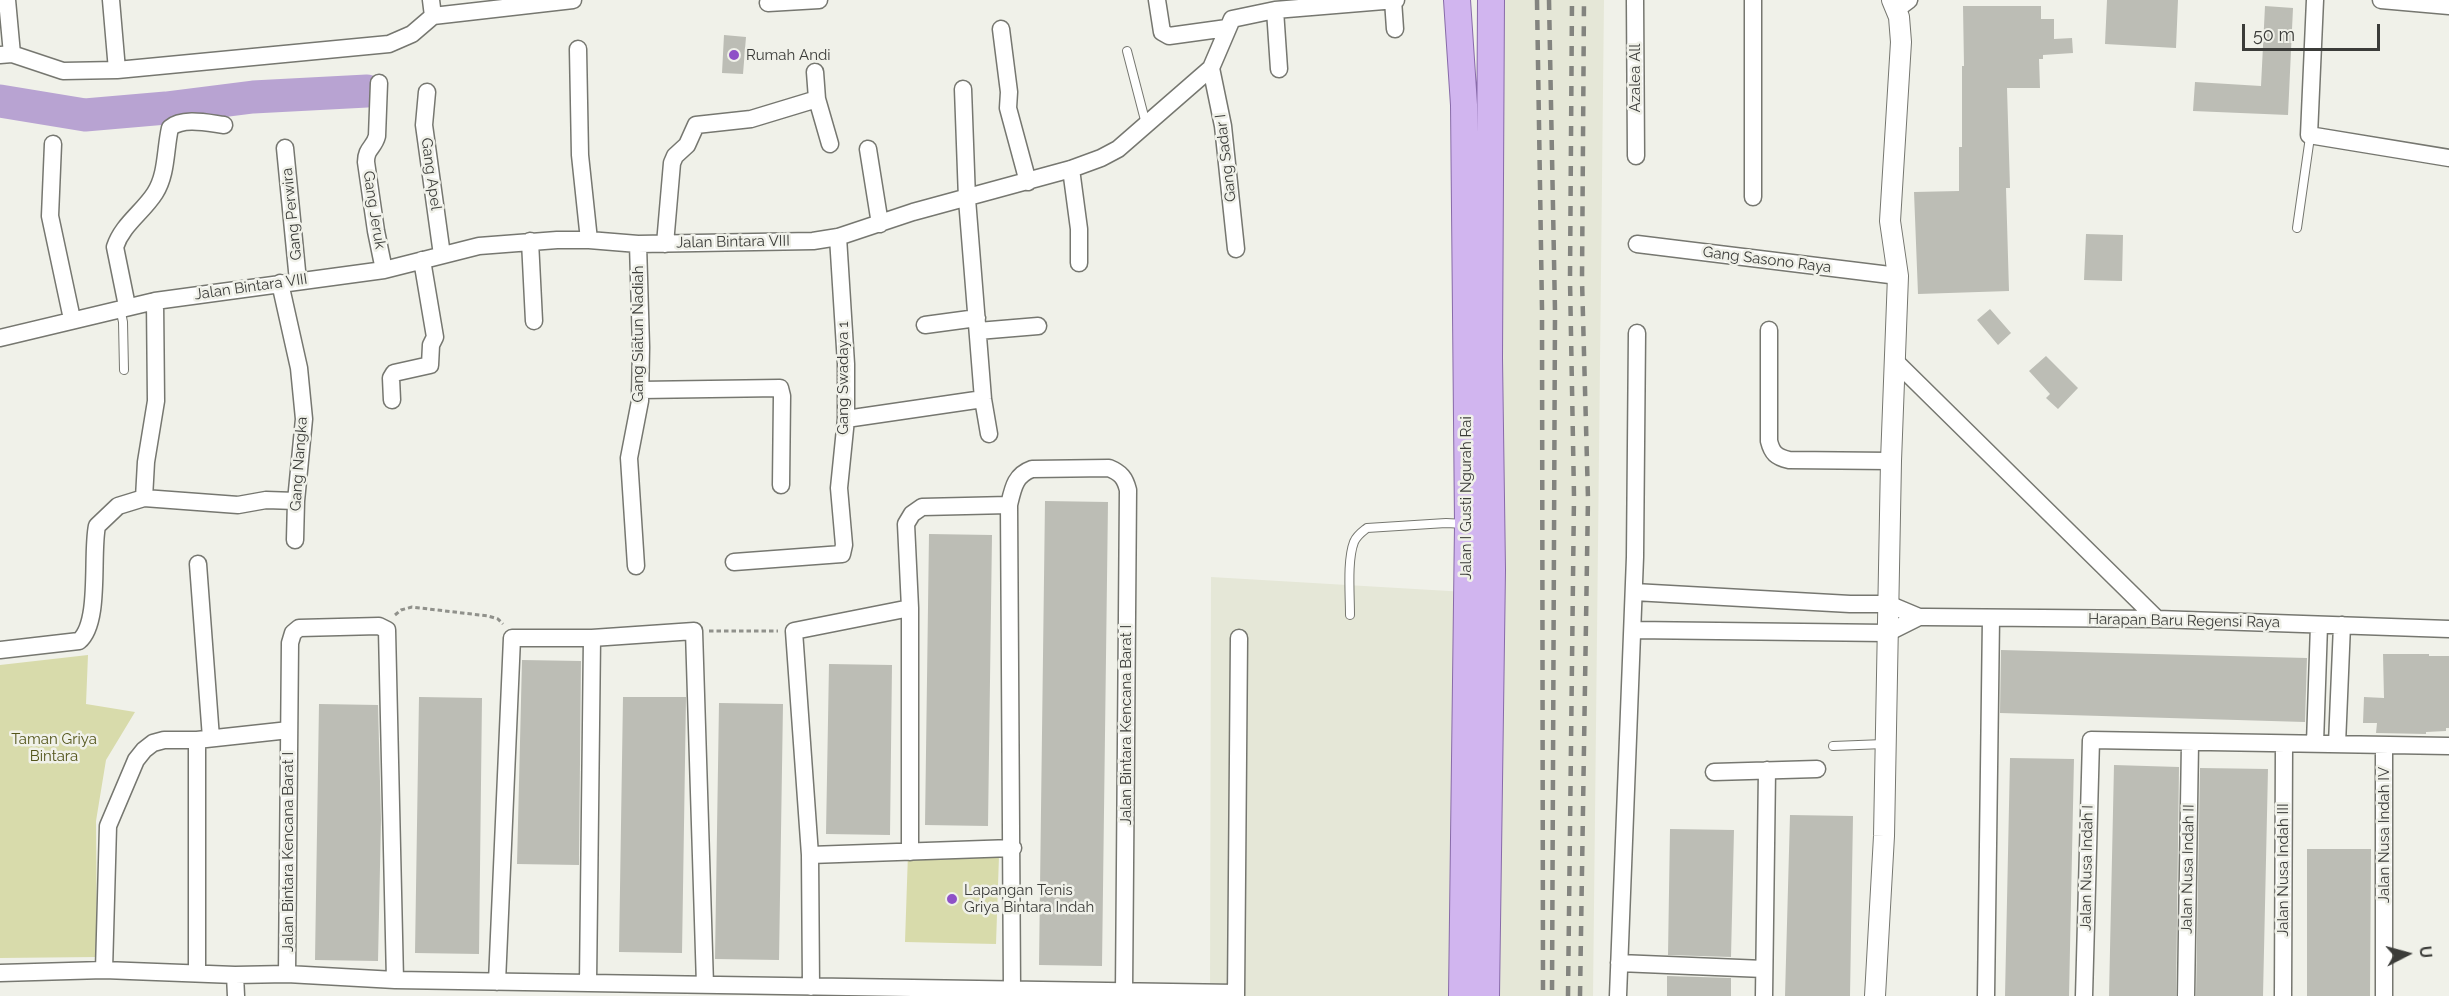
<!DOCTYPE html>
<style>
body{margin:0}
#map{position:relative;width:2449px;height:996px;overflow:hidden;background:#f0f1e9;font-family:Raleway,sans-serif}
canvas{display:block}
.north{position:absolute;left:2377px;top:924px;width:60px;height:60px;-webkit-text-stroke:4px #f0f1e9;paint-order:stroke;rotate:84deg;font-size:16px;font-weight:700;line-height:24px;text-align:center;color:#3b3c39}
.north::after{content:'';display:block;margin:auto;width:21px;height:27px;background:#3b3c39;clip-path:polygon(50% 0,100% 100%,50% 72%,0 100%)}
.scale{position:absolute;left:2242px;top:24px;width:138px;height:27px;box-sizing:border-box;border:3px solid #3b3c39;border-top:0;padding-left:8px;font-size:18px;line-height:21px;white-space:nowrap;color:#3b3c39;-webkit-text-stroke:4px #f0f1e9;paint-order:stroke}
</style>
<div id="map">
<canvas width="2449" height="996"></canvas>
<div class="north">U</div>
<div class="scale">50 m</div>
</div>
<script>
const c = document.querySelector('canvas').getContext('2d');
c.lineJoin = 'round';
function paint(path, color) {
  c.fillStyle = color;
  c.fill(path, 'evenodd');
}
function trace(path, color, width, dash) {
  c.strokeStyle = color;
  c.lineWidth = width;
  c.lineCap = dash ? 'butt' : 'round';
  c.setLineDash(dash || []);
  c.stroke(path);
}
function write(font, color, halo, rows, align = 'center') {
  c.font = font + ' Raleway,sans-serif';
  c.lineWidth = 5;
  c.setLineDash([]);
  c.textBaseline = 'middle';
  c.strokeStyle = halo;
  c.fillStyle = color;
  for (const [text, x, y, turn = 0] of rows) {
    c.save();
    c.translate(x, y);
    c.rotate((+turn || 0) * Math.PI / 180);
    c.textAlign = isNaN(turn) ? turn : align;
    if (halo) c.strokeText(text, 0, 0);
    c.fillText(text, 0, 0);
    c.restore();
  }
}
paint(new Path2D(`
 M1491 0H1604L1593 996H1486Z
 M1211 577 1466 592 1462 996H1210Z`), '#e5e7d7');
paint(new Path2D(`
 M88 655 86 704 135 712 106 760 96 821 97 957 0 958V665Z
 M908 853 999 856 996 944 905 942Z`), '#d8dbab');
trace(new Path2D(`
 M0 101 85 115 166 108 253 97 367 91`), '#b8a3d2', 33);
paint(new Path2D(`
 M2107 0H2178L2176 48 2105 44Z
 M1963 6H2041V19H2054V39L2072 38 2073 53 2043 55V59H2039L2040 88H2007L2010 188H2006L2009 291 1918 294 1914 192 1959 191V147H1962V66H1964Z
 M2265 6 2293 8 2288 115 2193 111 2195 82 2261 86Z
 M724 35 746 37 743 74 722 73Z
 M2086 234 2123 235 2122 281 2084 280Z
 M1990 309 2011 333 1998 345 1977 320Z
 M2046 356 2078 388 2058 409 2046 398 2050 394 2029 371Z
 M1045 501 1108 502 1102 966 1039 965Z
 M929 534 992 535 988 826 925 825Z
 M2001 650 2307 658 2305 722 2000 713Z
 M2383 654H2429V656H2449V728H2446V731L2426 732V734L2376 733 2377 723H2363L2364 697 2384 698Z
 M522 660 581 661 579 865 517 864Z
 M829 664 892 665 890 835 826 834Z
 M419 697 482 698 479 954 415 953Z
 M623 697H686L682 953 619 952Z
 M719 703 783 704 779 960 715 959Z
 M319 704 378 705 381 820 378 961 315 960Z
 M2010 758 2074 759 2069 996H2005Z
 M2114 765 2179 767 2176 996H2109Z
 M2200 768 2268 769 2263 996H2196Z
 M1790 815 1853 816 1850 996H1785Z
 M1670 829 1734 830 1731 957 1668 955Z
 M2307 849H2371L2370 996H2307Z
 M1667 976 1731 978V996H1667Z`), '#bcbdb5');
const service = new Path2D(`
 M1127 51 1146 124
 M2297 228 2310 137
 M120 308 123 322 124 370
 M1350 615C1350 594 1347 560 1354 542 1357 535 1362 532 1367 528L1446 523 1466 524
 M1833 746 1884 744`);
const minor = new Path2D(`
 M7 0 12 54
 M111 0 117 70
 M1157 0 1162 32 1169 36 1227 28
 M1393 0 1395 29
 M1635 0 1636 156
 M1753 0V197
 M2315 0 2309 135 2449 158
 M2381 0 2449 6
 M768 3 819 0
 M1897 9 1909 0
 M1275 10 1279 69
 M433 16 573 0
 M1001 29 1009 92 1008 108 1028 182
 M578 49 580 155 589 240
 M0 55 12 54 63 71 117 70 389 44 412 34 433 16 431 0
 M1211 68 1223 126 1236 249
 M815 72 817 99 830 144
 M379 83 377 136C374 148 366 148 366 162L376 231 384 270
 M963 89 967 199 983 399 989 434
 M427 92 424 125 442 255
 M53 144 50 216 72 319
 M285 148 298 281
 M868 149 880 224
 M1071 169 1079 229V263
 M530 241 534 321
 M665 244 672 163 675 156 687 145 696 125 751 119 817 99
 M1637 244 1898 276
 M280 283 299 368 304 419 296 501 295 540
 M127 306 115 247C122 225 143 212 155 193 167 174 165 150 170 128 183 117 208 123 224 125
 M925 325 977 318
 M1769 330V441C1772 453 1776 457 1789 460L1891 461
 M978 331 1038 326
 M0 338 155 301 384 270 479 246 557 240H589L638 244 813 241 838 237 913 212 1071 169 1101 158 1118 149 1211 68 1232 19 1275 10 1396 0
 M1894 360 2157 619
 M640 390 780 388 782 396 781 485
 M392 400 391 378 394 373 430 365 431 345 435 337 422 260
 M846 419 983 399
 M144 498 146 462 156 401 155 301
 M734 562 842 554 844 545 839 488 846 419V364L838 237
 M198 564 211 738
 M636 566 629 458 640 401 641 347 638 244
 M1634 592 1850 604H1888L1919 617H1926L2157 619 2449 629
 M1633 630 1887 633 1919 617
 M0 650 79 641C101 623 91 554 97 526L118 506 144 498 238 505 266 500 296 501
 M197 740V973
 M2315 743 2319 625
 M2337 744 2342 625
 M1714 772 1817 769
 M910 852V608L906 524 912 514 922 507 1009 505
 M810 855 1013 848
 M1619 963 1764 969
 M104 970 108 826 136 760 144 750 153 743 164 740H197L289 730
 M0 973 104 970 235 975 287 974 395 980 1236 993
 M287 974 290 643 293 633 299 628 379 626 387 630 395 980
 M235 975 236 996
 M497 982 512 638H592L694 631 705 985
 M588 983 592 638
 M811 987 810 855 794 631 910 608
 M1012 990 1009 505C1013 488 1015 475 1032 469L1109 468C1121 473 1125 478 1128 490L1124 992
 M1236 996 1239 638
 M1618 996 1635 557 1637 333
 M1764 996 1767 770
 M1986 996 1991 618
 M2084 996 2091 740 2449 746
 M2186 996 2190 743
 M2283 996 2284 745
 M2384 996V746`);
const tertiary = new Path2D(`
 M1875 996 1884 836 1891 461 1898 276 1890 221 1901 42 1899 17 1892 0`);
const primary = new Path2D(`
 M1457 0 1464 105 1468 524 1462 996
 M1486 996 1492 570 1489 358 1491 0`);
trace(service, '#767770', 10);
trace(minor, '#767770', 19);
trace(tertiary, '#767770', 22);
trace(primary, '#886ba9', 28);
trace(new Path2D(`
 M395 615 401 610 412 607 488 616 498 619 503 624
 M709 631H778`), '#90918b', 3, [4.5, 3]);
trace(service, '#fff', 8);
trace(minor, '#fff', 16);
trace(tertiary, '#fff', 20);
trace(primary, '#d1b5ef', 26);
trace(new Path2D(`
 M1537 0 1542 309 1543 996
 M1549 0 1555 311 1552 996
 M1568 996 1574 496 1570 280 1572 0
 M1580 996 1588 498 1582 280 1584 0`), '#83847f', 4.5, [10, 10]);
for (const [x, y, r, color] of [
 [734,55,6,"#8e51c7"],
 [952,899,6,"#8e51c7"]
]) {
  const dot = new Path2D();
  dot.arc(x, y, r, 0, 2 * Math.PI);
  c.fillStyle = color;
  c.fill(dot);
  trace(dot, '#f0f1e9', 2);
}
write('15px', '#3b3c39', '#f0f1e9', [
 ["Rumah Andi",746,55],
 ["Lapangan Tenis",964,890],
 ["Griya Bintara Indah",964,907]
], 'left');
write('15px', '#3b3c39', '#f0f1e9', [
 ["Azalea All",1635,78,-90],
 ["Gang Sadar I",1226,158,-97],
 ["Gang Apel",431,174,82],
 ["Gang Jeruk",374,210,81],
 ["Gang Perwira",292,214,-96],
 ["Jalan Bintara VIII",733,242,-1],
 ["Gang Sasono Raya",1767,260,7],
 ["Jalan Bintara VIII",251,287,-8],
 ["Gang Siatun Nadiah",638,334,-90],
 ["Gang Swadaya 1",843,378,-90],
 ["Gang Nangka",299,464,-86],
 ["Jalan I Gusti Ngurah Rai",1466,498,-90],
 ["Harapan Baru Regensi Raya",2184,621,1],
 ["Jalan Bintara Kencana Barat I",1126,725,-90],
 ["Jalan Nusa Indah IV",2384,835,-90],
 ["Jalan Bintara Kencana Barat I",288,852,-90],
 ["Jalan Nusa Indah I",2087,868,-89],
 ["Jalan Nusa Indah II",2188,869,-89],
 ["Jalan Nusa Indah III",2283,870,-90]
]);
write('15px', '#53551b', '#f0f1e9', [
 ["Taman Griya",54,739],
 ["Bintara",54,756]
]);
</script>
